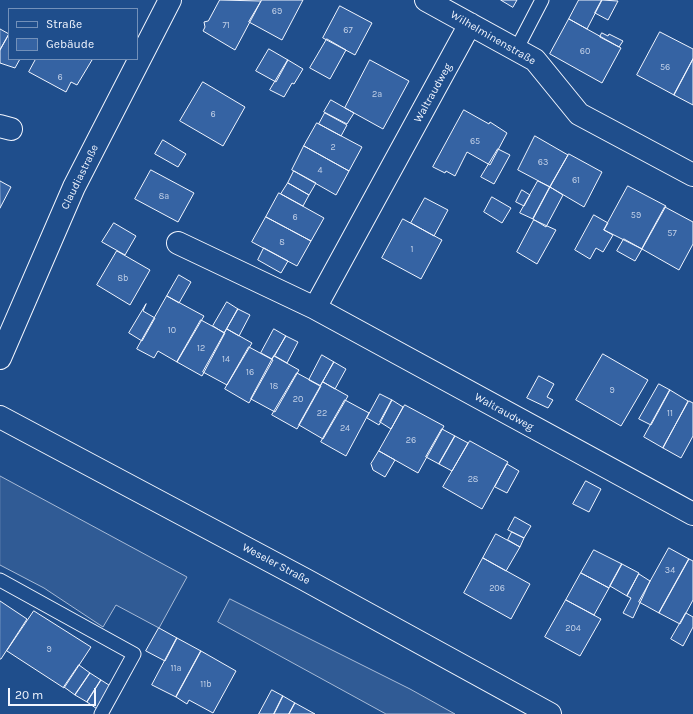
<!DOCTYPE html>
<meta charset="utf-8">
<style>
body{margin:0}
#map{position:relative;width:693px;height:714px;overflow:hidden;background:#1f4e8c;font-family:Karla,sans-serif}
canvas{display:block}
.legend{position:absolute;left:8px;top:8px;width:130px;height:52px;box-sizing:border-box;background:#1f4e8c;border:1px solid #7391ba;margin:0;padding:5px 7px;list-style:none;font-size:12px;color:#f2f6ff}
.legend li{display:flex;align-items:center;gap:8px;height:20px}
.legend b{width:20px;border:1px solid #7391ba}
.scale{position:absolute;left:8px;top:688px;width:88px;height:18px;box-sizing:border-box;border:2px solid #f2f6ff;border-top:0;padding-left:5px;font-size:12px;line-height:14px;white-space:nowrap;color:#f2f6ff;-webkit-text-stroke:3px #1f4e8c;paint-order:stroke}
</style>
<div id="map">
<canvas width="693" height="714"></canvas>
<ul class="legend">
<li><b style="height:5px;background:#1f4e8c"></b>Straße</li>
<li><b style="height:11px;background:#3563a3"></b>Gebäude</li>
</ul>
<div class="scale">20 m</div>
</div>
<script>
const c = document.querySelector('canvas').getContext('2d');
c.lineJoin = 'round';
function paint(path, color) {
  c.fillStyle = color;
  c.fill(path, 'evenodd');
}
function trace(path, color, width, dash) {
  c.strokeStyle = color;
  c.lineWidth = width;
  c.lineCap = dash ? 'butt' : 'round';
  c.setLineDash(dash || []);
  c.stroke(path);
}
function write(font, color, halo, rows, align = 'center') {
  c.font = font + ' Karla,sans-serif';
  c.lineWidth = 3;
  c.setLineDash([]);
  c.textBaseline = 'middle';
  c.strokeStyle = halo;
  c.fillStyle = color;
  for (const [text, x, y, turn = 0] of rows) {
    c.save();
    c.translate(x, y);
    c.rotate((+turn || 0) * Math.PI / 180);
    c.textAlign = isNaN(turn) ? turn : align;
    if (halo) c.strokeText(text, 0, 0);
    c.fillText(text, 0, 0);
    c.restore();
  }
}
const built = new Path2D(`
 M0 476 187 577 159 628 116 605 103 627 44 588 0 565Z
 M230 599 410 689 455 714H386L218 622Z`);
paint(built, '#305b95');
trace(built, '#a8bbd7', 1);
const building = new Path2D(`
 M220 0 261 1 235 50 203 31 205 27 204 22 208 21Z
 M262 0H303L282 40 249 22Z
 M501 0H517L513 7Z
 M579 0H602L587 29 569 19Z
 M602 0 618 1 608 20 595 13Z
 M340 6 372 23 355 55 323 38Z
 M569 19 621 48 602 83 550 54Z
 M0 29 9 34 0 50Z
 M660 32 693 49V59L674 95 637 75Z
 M602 33 608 36 609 34 623 41 619 47 600 37Z
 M9 34V59H20L15 68 0 63V50Z
 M327 39 346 50 330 79 310 68Z
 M269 49 288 60 276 82 256 71Z
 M36 59H90L92 60 77 85 71 82 66 92 29 72Z
 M693 59V105L674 95Z
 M288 60 303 69 294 84 292 83 284 97 270 90Z
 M370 60 409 81 383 129 345 108Z
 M203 82 245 107 223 146 180 121Z
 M331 100 354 113 347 124 324 112Z
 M464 110 489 124 490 122 507 133 490 165 467 152 455 176 446 171 445 173 433 167Z
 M325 113 347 125 341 136 319 124Z
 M317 123 362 147 349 171 304 146Z
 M535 136 568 155 550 187 518 170Z
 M163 140 186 154 178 167 155 154Z
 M304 146 349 171 336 195 292 170Z
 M498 149 510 155 494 184 481 177Z
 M569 154 602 172 584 207 550 187Z
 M151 170 194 193 178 222 135 199Z
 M294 171 316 183 309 195 288 183Z
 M0 181 11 187 0 208Z
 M538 181 550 187 533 219 520 213Z
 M288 183 309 195 303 206 281 194Z
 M628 186 666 206 642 249 604 230Z
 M550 187 563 195 546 227 533 219Z
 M522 190 530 195 524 206 516 202Z
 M279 193 324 218 311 241 266 217Z
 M492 197 511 208 502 223 484 212Z
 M425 198 448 210 434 236 411 223Z
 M665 207 693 222V244L679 270 642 249Z
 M594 215 608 223 604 230 613 235 603 252 596 248 590 259 575 250Z
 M266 217 311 241 297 266 252 242Z
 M403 219 442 240 421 279 382 258Z
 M534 220 556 230 537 264 517 252Z
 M114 223 136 236 125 255 102 242Z
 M624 239 642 249 635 261 617 251Z
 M264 248 288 261 281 273 258 260Z
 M117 251 150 270 130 305 97 285Z
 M179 275 191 282 179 303 167 296Z
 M167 296 204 316 177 362 158 351 154 358 137 349Z
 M227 302 238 309 224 333 213 326Z
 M146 304 143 311 155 318 142 341 129 333Z
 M238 309 250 315 239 336 227 329Z
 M201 320 225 333 202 376 177 362Z
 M227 329 252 343 227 385 203 372Z
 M274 329 286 336 272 359 261 353Z
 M286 336 298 342 287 363 275 356Z
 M249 347 273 360 249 403 225 389Z
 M603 354 648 380 621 426 576 400Z
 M322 355 334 362 320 386 309 380Z
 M274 356 299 370 275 412 251 399Z
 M334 362 346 369 335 389 323 382Z
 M297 373 321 386 297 429 272 415Z
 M539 376 554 384 547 397 553 400 548 408 527 398Z
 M323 382 348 396 323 439 299 425Z
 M659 384 670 390 651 425 639 419Z
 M670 390 688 401 663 448 644 437Z
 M380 394 392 400 379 425 367 418Z
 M345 400 369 413 346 456 321 442Z
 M392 400 403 407 391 429 380 422Z
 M689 401 693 403V436L681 458 663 448Z
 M405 405 444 426 418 473 379 451Z
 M442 429 455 436 439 464 426 457Z
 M455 436 468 443 452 471 439 464Z
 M470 441 508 462 482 509 443 487Z
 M379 451 395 460 385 477 373 470 371 464Z
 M507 464 519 471 507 493 495 487Z
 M586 481 601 489 589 512 573 504Z
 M515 517 531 526 524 538 508 530Z
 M512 532 524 538 520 547 508 540Z
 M496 534 520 547 506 571 483 558Z
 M669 548 689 559 659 613 639 602Z
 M594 550 622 564 609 588 581 573Z
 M483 558 530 584 511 619 464 593Z
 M689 559 693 561V600L680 624 659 613Z
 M622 564 639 573 627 596 610 586Z
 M581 573 609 588 594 615 566 600Z
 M639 574 650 581 633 618 623 613 631 598 627 596Z
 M566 600 601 619 580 656 545 637Z
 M0 601 27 619 1 659H0Z
 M34 611 91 647 64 688 7 651Z
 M686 613 693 617V627L683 646 671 639Z
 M159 628 177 638 165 661 146 651Z
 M177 638 201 651 176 697 152 685Z
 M201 651 236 671 213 713 189 700 187 704 176 697Z
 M79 665 90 673 75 695 64 687Z
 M90 673 101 680 87 702 75 695Z
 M101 680 112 687 100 711 87 702Z
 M272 690 283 696 274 714H259Z
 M283 696 295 703 289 714H274Z
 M295 703 315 714H289Z`);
paint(building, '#3563a3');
trace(building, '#f2f6ff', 1);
const lane = new Path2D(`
 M516 50 542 0
 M0 580 134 654 101 714`);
const street = new Path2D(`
 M426 0 535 60 579 114 693 175
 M470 24 315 308 693 514
 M0 126 11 129
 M178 243 315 308
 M0 358 74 187 170 0`);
const primary = new Path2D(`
 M0 417 304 579 550 714`);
trace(lane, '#f2f6ff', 15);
trace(street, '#f2f6ff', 24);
trace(primary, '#f2f6ff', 24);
trace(lane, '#1f4e8c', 13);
trace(street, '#1f4e8c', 22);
trace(primary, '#1f4e8c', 22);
write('9px', '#c3d1e8', null, [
 ["69",277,11],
 ["71",226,25],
 ["67",348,30],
 ["60",585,51],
 ["56",665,67],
 ["6",60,77],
 ["2a",377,94],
 ["6",213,114],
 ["65",475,141],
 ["2",333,147],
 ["63",543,162],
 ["4",320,170],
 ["61",576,180],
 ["8a",164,196],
 ["59",636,215],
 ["6",295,217],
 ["57",672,233],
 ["8",282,242],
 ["1",412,249],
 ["8b",123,278],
 ["10",172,330],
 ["12",201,348],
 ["14",226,359],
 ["16",250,372],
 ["18",274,386],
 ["9",612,390],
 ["20",298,399],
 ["22",322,413],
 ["11",670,413],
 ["24",345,428],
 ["26",411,440],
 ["28",473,479],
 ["34",670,570],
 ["206",497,588],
 ["204",573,628],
 ["9",49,649],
 ["11a",176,668],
 ["11b",206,684]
]);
write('11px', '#f2f6ff', '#1f4e8c', [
 ["Wilhelminenstraße",493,38,30],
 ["Waltraudweg",433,93,-61],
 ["Claudiastraße",80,177,-64],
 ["Waltraudweg",504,412,29],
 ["Weseler Straße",276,564,28]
]);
</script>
